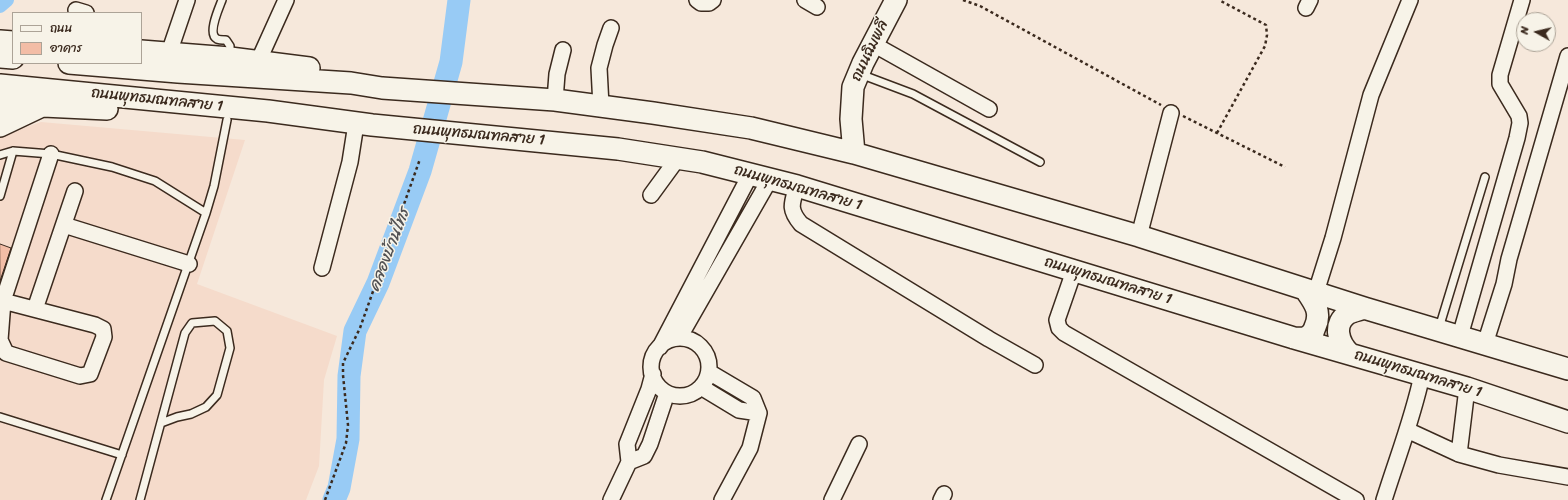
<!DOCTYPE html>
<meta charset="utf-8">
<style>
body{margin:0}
#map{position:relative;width:1568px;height:500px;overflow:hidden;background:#f6e8db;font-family:Sriracha,"Playpen Sans Thai",sans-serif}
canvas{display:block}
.legend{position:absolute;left:12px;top:12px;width:130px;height:52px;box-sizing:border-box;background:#f7f3e8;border:1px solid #aca397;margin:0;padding:5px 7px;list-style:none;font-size:12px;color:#3b2a1e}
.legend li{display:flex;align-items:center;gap:8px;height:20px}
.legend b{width:20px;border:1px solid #aca397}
.north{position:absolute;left:1516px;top:12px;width:40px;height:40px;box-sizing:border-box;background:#f7f3e8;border:1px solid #aca397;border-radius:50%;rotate:278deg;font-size:11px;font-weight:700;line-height:16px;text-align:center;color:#3b2a1e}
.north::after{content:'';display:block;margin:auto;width:14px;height:18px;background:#3b2a1e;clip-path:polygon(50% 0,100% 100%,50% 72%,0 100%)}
</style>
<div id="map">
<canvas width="1568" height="500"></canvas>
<ul class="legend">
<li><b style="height:5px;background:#f7f3e8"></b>ถนน</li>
<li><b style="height:11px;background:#f3bda6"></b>อาคาร</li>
</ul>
<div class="north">N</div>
</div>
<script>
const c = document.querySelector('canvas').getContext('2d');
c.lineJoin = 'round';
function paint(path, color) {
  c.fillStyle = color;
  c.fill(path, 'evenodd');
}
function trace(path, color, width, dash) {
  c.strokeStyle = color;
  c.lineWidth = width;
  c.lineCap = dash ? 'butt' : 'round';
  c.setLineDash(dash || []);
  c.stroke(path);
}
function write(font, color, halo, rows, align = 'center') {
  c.font = font + ' Sriracha,"Playpen Sans Thai",sans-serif';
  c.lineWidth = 3;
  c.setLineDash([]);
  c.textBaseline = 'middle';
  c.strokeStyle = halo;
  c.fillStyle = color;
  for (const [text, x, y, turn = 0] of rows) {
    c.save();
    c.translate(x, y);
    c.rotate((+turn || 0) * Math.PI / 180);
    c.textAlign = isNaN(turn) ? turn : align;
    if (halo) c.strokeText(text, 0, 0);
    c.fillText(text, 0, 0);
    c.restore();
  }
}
paint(new Path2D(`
 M41 122 245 140 197 284 337 336 324 380 319 466 306 500H0V136Z`), '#f5dbcb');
trace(new Path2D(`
 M0 6 7 0`), '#98cbf5', 14);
trace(new Path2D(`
 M334 500 339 488 348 439 349 376 355 331 378 283 420 171 451 62 459 0`), '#98cbf5', 23);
const building = new Path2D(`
 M0 244 11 248 0 281Z`);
paint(building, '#f3bda6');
trace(building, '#3b2a1e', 1);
const lane = new Path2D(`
 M222 0C219 8 207 34 217 39 219 40 223 40 226 40L230 46V56
 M860 74 913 94 1040 162
 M0 155 13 151 51 154 112 167 155 181 206 213
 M0 196 13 151
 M1439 328 1485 177
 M0 417 122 455
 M106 500 206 213 214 186 227 120
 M140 500 185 333 192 323 215 321 227 331 230 348 217 395 206 407 191 414 177 417 161 423`);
const street = new Path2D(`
 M697 0 701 3H709L713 0
 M805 0 817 7
 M1306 8 1310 0
 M76 10 86 13
 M873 44 989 109
 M169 53 187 0
 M258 62 286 0
 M555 100 557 74 563 50
 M601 106 599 68 605 45 611 28
 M797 186C792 203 788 209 801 224L989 339 1035 365
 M651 195 678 158
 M64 225 189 264
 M1139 236 1171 113
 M322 268 350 162 356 124
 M1074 271 1057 320 1059 328 1064 333 1356 500
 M1316 292 1333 238 1371 95 1410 0
 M0 300 3 301 95 325 103 329 104 337 90 374 80 376 6 353 0 340 3 301 51 154
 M35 309 75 191
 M1460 336 1517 138 1520 123 1519 116 1500 84V75L1522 0
 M679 338 770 179
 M651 367a29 29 0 1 1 58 0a29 29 0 1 1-58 0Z
 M1485 344 1504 284 1509 259 1568 56
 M660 347 751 173
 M653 374 649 389 627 444 629 462 644 456 650 444 667 393
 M701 387 739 410 759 413 753 398 709 372
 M1407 430 1459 454 1499 465 1568 477
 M1459 454 1467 388
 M611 500 629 462
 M722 500 750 448 759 413
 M832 500 859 444
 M941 500 944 494
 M1384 500C1397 458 1413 418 1422 375`);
const secondary = new Path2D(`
 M0 41 13 42
 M141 51 230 58 309 68
 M0 57 13 58
 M69 63 178 72 351 83 382 88 555 100 653 113 751 128 854 153 1139 236 1364 308 1568 369
 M0 85 268 111 372 125 618 149 702 162 797 186 1294 338 1467 388 1568 422
 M0 104 107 109
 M0 126 42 106
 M854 153 851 119 853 87 863 63 896 0
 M1294 338C1298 338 1304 339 1307 337 1311 335 1314 331 1315 327 1322 312 1314 302 1305 289
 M1350 354C1338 343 1332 323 1349 313 1353 311 1359 310 1364 308`);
trace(lane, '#3b2a1e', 10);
trace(street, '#3b2a1e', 18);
trace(secondary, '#3b2a1e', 24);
trace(new Path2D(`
 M963 0 980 6 1161 105
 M1183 116 1285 167
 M1217 133 1265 46 1267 35 1266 25 1219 0
 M325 500 346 443 348 425 343 375V363L360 328 420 159`), '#3b2a1e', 2.5, [3, 3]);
trace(lane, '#f7f3e8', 7);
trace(street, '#f7f3e8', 15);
trace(secondary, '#f7f3e8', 21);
write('15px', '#3b2a1e', '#f7f3e8', [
 ["ถนนฉิมพลี",870,51,-64],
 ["ถนนพุทธมณฑลสาย 1",157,100,6],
 ["ถนนพุทธมณฑลสาย 1",479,135,5],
 ["ถนนพุทธมณฑลสาย 1",798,188,16],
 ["ถนนพุทธมณฑลสาย 1",1108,281,17],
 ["ถนนพุทธมณฑลสาย 1",1418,374,17]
]);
write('italic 16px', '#525254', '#f7f3e8', [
 ["คลองบ้านไทร",390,250,-69]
]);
</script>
